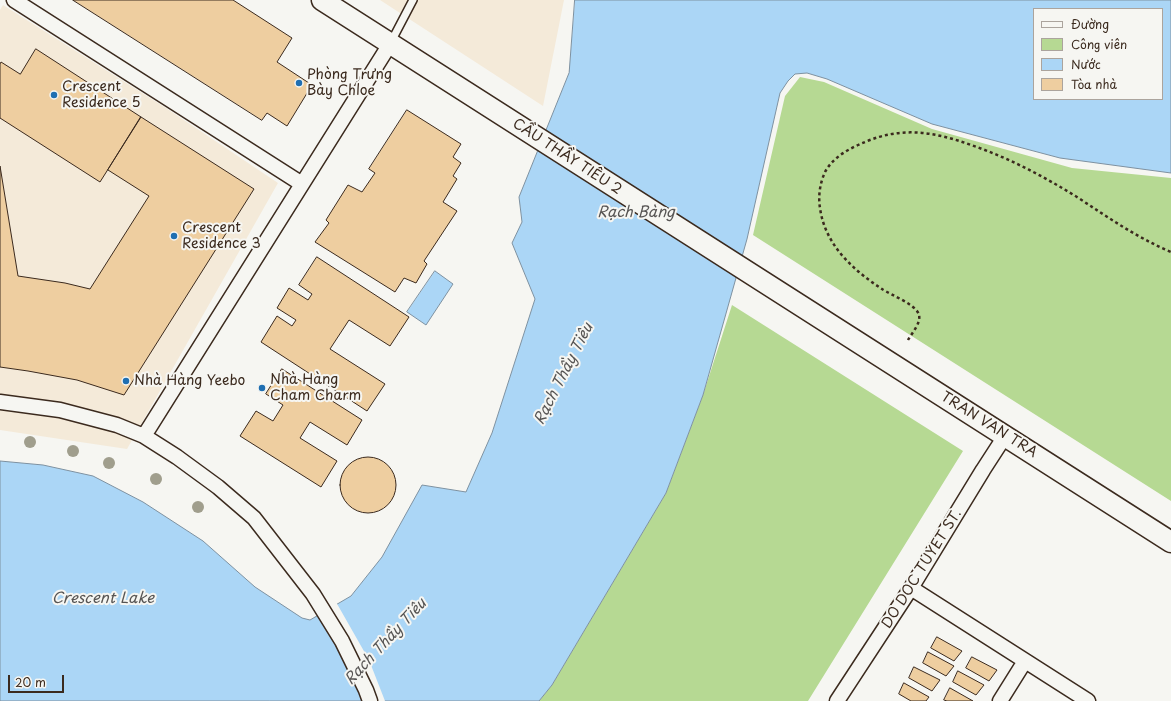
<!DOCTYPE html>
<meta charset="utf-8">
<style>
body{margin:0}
#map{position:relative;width:1171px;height:701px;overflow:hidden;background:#f6f6f2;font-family:"Playpen Sans",sans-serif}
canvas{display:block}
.legend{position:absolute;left:1033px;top:8px;width:130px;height:92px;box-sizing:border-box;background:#f6f6f2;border:1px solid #aba49d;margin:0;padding:5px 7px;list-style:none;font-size:12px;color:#3b2a1e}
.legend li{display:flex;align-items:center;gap:8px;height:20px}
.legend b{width:20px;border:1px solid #aba49d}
.scale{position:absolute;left:8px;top:675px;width:56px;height:18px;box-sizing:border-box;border:2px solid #3b2a1e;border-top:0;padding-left:5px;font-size:12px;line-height:14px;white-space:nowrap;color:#3b2a1e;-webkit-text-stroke:3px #f6f6f2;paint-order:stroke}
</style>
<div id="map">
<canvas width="1171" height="701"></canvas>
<ul class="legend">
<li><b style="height:5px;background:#f6f6f2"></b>Đường</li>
<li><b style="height:11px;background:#b6d993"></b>Công viên</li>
<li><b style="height:11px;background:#abd6f6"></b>Nước</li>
<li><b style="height:11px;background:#eecea0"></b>Tòa nhà</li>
</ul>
<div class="scale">20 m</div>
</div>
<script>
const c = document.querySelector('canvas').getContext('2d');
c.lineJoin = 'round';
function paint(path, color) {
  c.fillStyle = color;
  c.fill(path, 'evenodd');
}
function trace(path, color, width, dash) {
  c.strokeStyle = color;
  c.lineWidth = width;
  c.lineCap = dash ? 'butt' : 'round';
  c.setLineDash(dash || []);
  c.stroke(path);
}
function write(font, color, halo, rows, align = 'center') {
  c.font = font + ' "Playpen Sans",sans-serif';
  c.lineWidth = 4;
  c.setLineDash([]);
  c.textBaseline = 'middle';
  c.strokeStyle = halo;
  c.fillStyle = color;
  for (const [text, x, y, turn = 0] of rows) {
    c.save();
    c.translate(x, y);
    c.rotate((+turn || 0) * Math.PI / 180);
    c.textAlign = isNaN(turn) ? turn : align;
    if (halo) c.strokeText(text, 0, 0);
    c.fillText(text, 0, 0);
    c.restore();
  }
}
paint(new Path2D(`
 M380 0H564L543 106Z
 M3 5 166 108 278 183 127 449 0 430V10Z`), '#f4ead9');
paint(new Path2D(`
 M800 77 824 82 932 129 1072 168 1171 178V501L753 235 785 96Z
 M732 305 963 451 808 701H539L552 685 666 493 703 395Z`), '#b6d993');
const water = new Path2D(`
 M575 0H1171V173L1060 158 932 124 827 79 807 73 795 74 788 81 780 93 747 239 703 395 666 493 552 685 539 701H0V461L43 465 93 476 143 502 203 541 255 587 302 618 310 620 351 596 382 557 422 485 466 492 492 433 535 299 512 243 522 222 519 197 569 73ZM1034 9H1162V99H1034Z
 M435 271 453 284 426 325 407 312Z`);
paint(water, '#abd6f6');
trace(water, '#7e91a0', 1);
paint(new Path2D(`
 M336 602 369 660 385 701H366L360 688 319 613Z`), '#f6f6f2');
const building = new Path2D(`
 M73 0H233L292 38 277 62 312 85 287 126 267 113 262 120Z
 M36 49 141 117 100 182 0 118V64L1 62 20 74Z
 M407 110 461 144 453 157 461 163 453 176 457 179 443 202 457 211 424 261 427 264 416 283 404 278 395 292 315 242 329 223 326 220 348 185 362 192 375 173 369 169Z
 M141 117 254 189 124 395 77 380 28 371 0 367V166L18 276 65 283 90 289 149 196 108 170Z
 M317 257 409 317 390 346 349 320 330 349 385 384 367 411 261 342 277 316 292 326 296 320 277 308 289 288 308 300 312 294 299 285Z
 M282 369 362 420 347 445 310 422 300 438 337 461 321 487 240 436 256 411 273 421 283 405 266 394Z
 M340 485a28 28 0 1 1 56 0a28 28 0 1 1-56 0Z
 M937 637 962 651 954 661 931 648Z
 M928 652 954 666 946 676 923 663Z
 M972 657 997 670 989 681 966 668Z
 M914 667 940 680 932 691 909 678Z
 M958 671 984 685 976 695 953 682Z
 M904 683 929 697 926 701H911L899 694Z
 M950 688 973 701H947L944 700Z`);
paint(building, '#eecea0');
trace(building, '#3b2a1e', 1);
const lane = new Path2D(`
 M391 42 413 0`);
const street = new Path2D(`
 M14 0 302 184
 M0 402 60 410 117 425 144 436 177 457 218 487 254 518 313 594 342 641 366 690 370 701
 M144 436 390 44
 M911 588 1088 701
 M837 701 911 588 983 470 1005 436
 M1000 701 1025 661`);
const secondary = new Path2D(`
 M322 0 1171 542`);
trace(lane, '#3b2a1e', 10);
trace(street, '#3b2a1e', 17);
trace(secondary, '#3b2a1e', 23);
trace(new Path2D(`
 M908 340C912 333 921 323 919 315 917 305 891 295 882 289 853 270 825 245 820 208 818 196 820 183 825 172 833 157 850 148 865 142 902 126 935 132 971 145 1009 158 1043 176 1077 197 1109 218 1136 237 1171 252`), '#3b2a1e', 2.5, [3, 3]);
trace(lane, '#f6f6f2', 7);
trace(street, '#f6f6f2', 14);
trace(secondary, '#f6f6f2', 20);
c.fillStyle = '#a09e8d';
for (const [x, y] of [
 [30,442],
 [73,451],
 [109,463],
 [156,479],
 [198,507]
]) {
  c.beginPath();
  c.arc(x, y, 6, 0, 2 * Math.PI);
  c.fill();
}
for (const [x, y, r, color] of [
 [299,83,4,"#1f6fb2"],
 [54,95,4,"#1f6fb2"],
 [174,236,4,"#1f6fb2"],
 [126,381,4,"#1f6fb2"],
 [262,388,4,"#1f6fb2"]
]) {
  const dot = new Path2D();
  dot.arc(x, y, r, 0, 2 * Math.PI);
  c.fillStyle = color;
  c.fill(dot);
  trace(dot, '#f6f6f2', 1.5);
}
write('14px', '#3b2a1e', '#f6f6f2', [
 ["Phòng Trưng",307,75],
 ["Bày Chloe",307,91],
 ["Crescent",62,87],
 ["Residence 5",62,103],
 ["Crescent",182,228],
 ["Residence 3",182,244],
 ["Nhà Hàng",270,380],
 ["Cham Charm",270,396],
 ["Nhà Hàng Yeebo",134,381]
], 'left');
write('14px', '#3b2a1e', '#f6f6f2', [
 ["CẦU THẦY TIÊU 2",567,157,33],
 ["TRAN VAN TRA",989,425,32],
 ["DO DOC TUYET ST.",922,569,-58]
]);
write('italic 15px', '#575554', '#f6f6f2', [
 ["Rạch Bàng",636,213],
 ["Rạch Thầy Tiêu",564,374,-63],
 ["Crescent Lake",103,599],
 ["Rạch Thầy Tiêu",386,642,-47]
]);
</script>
